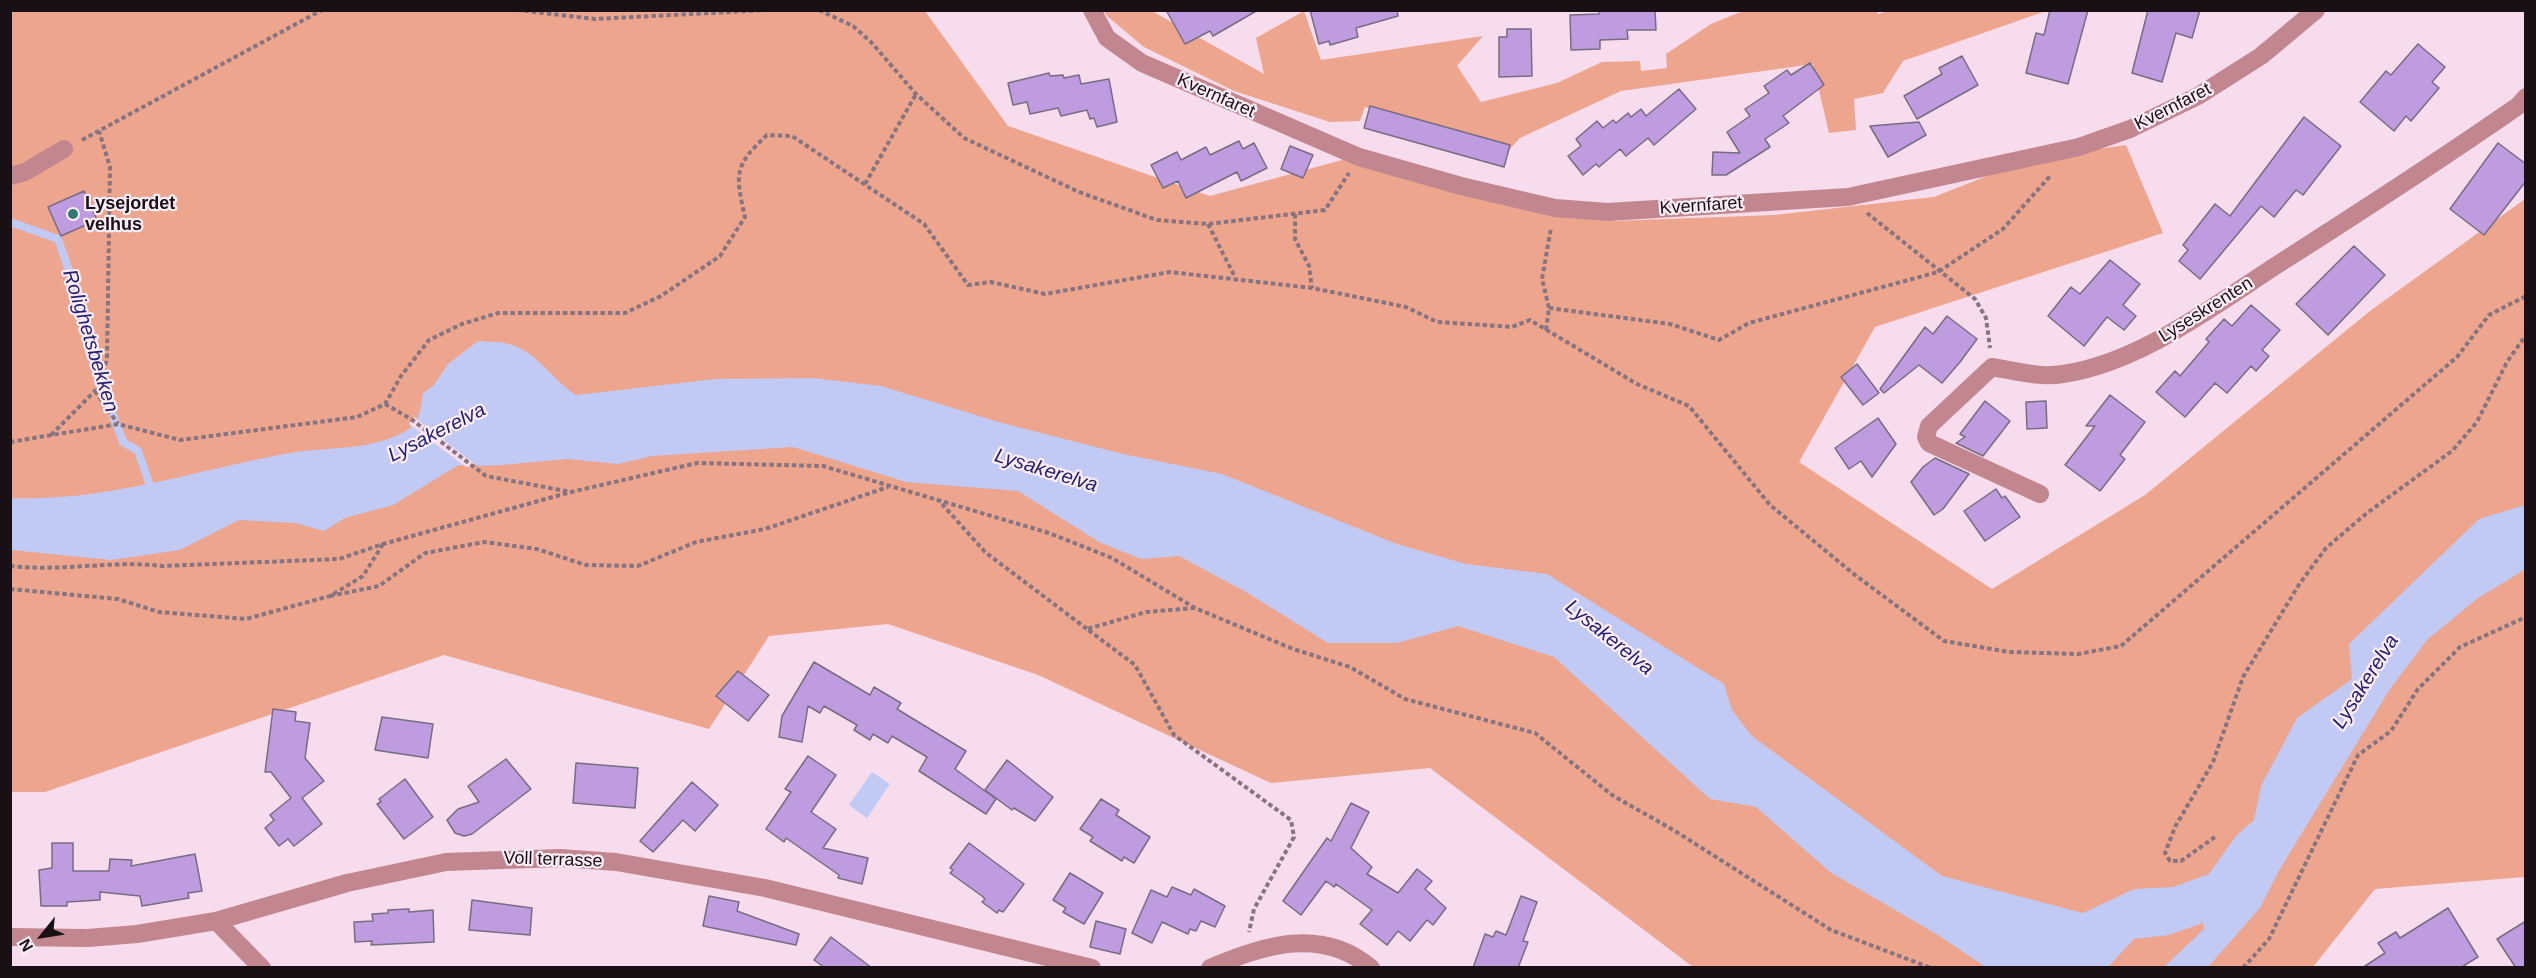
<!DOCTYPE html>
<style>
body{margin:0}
#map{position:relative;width:2536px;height:978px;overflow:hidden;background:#f6dced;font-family:Arial,sans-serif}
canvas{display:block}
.frame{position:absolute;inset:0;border:12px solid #191016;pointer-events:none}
.north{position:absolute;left:12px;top:906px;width:60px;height:60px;-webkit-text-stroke:4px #fdedf7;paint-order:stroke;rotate:240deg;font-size:16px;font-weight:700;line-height:24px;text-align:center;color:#191016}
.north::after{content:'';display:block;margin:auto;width:21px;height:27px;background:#191016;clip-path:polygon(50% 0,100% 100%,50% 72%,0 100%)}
</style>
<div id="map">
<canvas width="2536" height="978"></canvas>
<div class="frame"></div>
<div class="north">N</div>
</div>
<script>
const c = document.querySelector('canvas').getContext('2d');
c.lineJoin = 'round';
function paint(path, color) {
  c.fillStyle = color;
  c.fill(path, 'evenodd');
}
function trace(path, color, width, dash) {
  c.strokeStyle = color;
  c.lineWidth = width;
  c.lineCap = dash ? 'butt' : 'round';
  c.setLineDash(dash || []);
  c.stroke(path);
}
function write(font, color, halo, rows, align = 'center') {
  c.font = font + ' Arial,sans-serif';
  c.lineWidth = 4.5;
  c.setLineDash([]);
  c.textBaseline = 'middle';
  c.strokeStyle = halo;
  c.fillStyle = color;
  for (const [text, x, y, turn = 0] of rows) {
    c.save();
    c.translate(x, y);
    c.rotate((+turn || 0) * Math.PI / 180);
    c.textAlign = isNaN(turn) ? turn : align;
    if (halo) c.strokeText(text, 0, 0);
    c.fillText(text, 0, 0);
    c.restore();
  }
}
paint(new Path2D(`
 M1876 10 1878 14 1892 10 2046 11 1903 61 1883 93 1854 99 1856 130 1829 133 1813 64 1621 91 1520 138 1508 151 1365 107 1360 121 1330 122 1234 91 1144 47 1107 16 1104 11H1152L1264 74 1256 38 1304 11 1321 60 1483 36 1457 66 1481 102 1557 83 1602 62 1640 61 1641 71 1667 68 1666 54 1711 24 1743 11Z
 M11 11H925L1008 126 1210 196 1353 157 1461 186 1614 221 1774 215 1934 197 2030 159 2126 145 2163 233 1875 327 1799 462 1992 589 2145 495 2370 311 2525 199V877L2375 889 2313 967H1693L1430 768 1271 783 1038 675 888 624 769 636 709 729 444 655 45 792H11Z`), '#eda58d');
paint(new Path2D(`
 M478 341C488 342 502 341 512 345 538 353 553 381 576 395L715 379 813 378 881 386 1002 423 1123 454 1222 474 1397 544 1466 564 1547 574 1724 684 1732 710 1752 736 1942 876 2083 913 2134 889 2173 887 2209 874 2236 836 2254 820 2261 786 2297 718 2352 679 2349 644 2479 519 2525 505 2526 569 2478 598 2427 640 2390 689 2280 869 2260 908 2208 967H2164L2204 929 2203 923 2169 935 2134 939 2109 966 2111 967 1987 968 1938 935 1830 872 1756 807 1710 799 1554 657 1458 626 1397 643H1328L1246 592 1179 556 1141 559 1099 542 1018 491 906 482 793 447 652 456 618 464 567 459 502 465 478 466 474 463 457 466 393 505 345 518 324 531 295 523 239 520 180 550 111 560 11 550 10 498C103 502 194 471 284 454 324 446 367 452 404 432 419 425 421 408 423 393L434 385 448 364Z
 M872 772 890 784 867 818 849 805Z`), '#c1c9f5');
paint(new Path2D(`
 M414 417 475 464 473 466 466 467 409 424Z`), '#f6dced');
trace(new Path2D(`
 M10 222 58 239 94 343 93 361 123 442 138 451 152 491`), '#c1c9f5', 8);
const building = new Path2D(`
 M1166 10H1258L1213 36 1210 31 1185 44Z
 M1310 10H1397L1398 16 1356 28 1358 37 1330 45 1329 41 1319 44Z
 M1599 10H1655L1656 30H1627L1628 39 1600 40V49L1571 50 1570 15 1599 14Z
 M2050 10H2088L2068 84 2026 73 2036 33 2044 35Z
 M2148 10H2200L2192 38 2176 33 2162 82 2132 73Z
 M1507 29H1531L1532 76 1499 77V37H1507Z
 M2418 44 2445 67 2432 82 2439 88 2411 121 2406 116 2394 131 2360 102 2386 71 2391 75Z
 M1962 56 1978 85 1917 119 1904 96 1942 74 1939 68Z
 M1810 63 1824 85 1783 116 1789 123 1765 139 1770 147 1726 175H1712L1713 152 1740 153 1727 132 1750 116 1745 109 1769 93 1764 86 1787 70 1791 75Z
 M1049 73 1050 76 1063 75 1064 78 1079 75 1081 84 1109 79 1117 122 1097 127 1094 118 1090 119 1087 110 1061 116 1058 108 1030 114 1027 102 1013 105 1008 83Z
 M1679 89 1696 109 1654 145 1648 138 1626 156 1620 149 1599 167 1596 164 1583 175 1568 156 1581 146 1576 139 1597 121 1603 128 1613 120 1616 123 1628 113 1631 117 1641 109 1646 116Z
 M1370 106 1510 145 1504 167 1364 128Z
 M2304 117 2341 146 2303 195 2296 190 2274 217 2261 206 2200 279 2179 261 2188 250 2183 245 2215 204 2230 216Z
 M1919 122 1926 135 1888 157 1870 126Z
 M1239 141 1243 149 1254 143 1267 168 1241 181 1237 172 1186 198 1178 181 1163 188 1151 165 1177 152 1181 160 1206 147 1210 155Z
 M2498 143 2526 164V181L2484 235 2450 209Z
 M1290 146 1313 155 1303 178 1281 169Z
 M84 191 97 220 61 236 48 207Z
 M2354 246 2385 275 2328 335 2296 304Z
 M2110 260 2140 284 2123 305 2136 316 2124 330 2107 317 2084 346 2048 316 2071 287 2080 294Z
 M2251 305 2280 330 2262 350 2269 356 2256 371 2251 366 2227 393 2215 383 2185 417 2156 392 2175 371 2180 376 2209 342 2206 339 2224 319 2232 326Z
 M1947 316 1977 339 1960 362 1942 383 1919 365 1884 393 1880 389 1925 327 1933 334Z
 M1857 364 1879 393 1863 405 1841 377Z
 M2110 395 2145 422 2120 455 2125 459 2100 491 2065 465 2095 426H2086Z
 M1985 401 2010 421 1983 456 1956 443 1965 437 1960 434Z
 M2046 401 2047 428 2027 429 2026 402Z
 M1878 418 1896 444 1872 477 1861 461 1849 469 1835 448Z
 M1935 458 1969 474 1943 509 1934 515 1911 482 1923 467Z
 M1996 489 2002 498 2005 496 2020 517 1985 541 1964 511Z
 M814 662 870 695 874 687 901 703 897 709 966 751 955 769 996 799 986 814 919 771 927 757 892 736 888 743 873 734 870 740 854 730 857 725 824 706 820 713 808 706 802 742 779 737 782 716Z
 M738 671 769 695 748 721 716 696Z
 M273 709 296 712 295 721 310 723 305 758 324 781 302 798 322 824 294 846 288 839 279 846 265 828 274 820 270 815 291 798 271 772H265Z
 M382 717 433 724 428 758 375 750Z
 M808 756 836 775 811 812 836 829 823 848 868 858 862 884 838 878 839 875 786 838 784 842 766 829 791 792 785 789Z
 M506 759 531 789 472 834 464 836 455 833 447 820 458 809 479 802 468 786Z
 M1007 760 1053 797 1035 821 1014 808 1012 810 985 790Z
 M576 763 638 768 635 808 573 803Z
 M405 779 433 817 404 839 377 804 381 802 379 799Z
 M692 782 718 805 695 831 683 820 653 852 640 841Z
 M1101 799 1119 810 1116 815 1150 837 1134 863 1124 857 1122 861 1090 841 1093 837 1080 829Z
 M1351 803 1369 812 1351 848 1372 867 1367 874 1398 893 1417 869 1432 881 1425 889 1446 908 1433 925 1427 920 1410 941 1398 931 1387 945 1360 924 1372 910 1336 884 1334 887 1326 881 1301 915 1283 901 1327 838 1331 841Z
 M52 843H73V871H109L110 859 132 860 131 866 195 854 202 891 188 893 189 898 142 906 140 896 100 892V900L67 902V906H41L39 870 52 868Z
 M969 843 1024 884 1003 912 999 910 997 913 982 902 985 899 982 896 950 873 953 870 950 868Z
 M1070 873 1103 893 1084 924 1063 912 1066 908 1053 900Z
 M1172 887 1191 895 1194 889 1225 906 1215 927 1201 921 1196 931 1190 929 1188 934 1162 922 1152 943 1132 933 1151 890 1167 897Z
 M709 896 739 902 737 911 799 934 796 945 703 926Z
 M1521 896 1537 902 1523 941 1528 942 1518 968H1473L1485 934 1493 937 1496 931 1506 935Z
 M472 900 532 908 530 935 469 930Z
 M2448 908 2478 957 2460 968H2362L2385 953 2378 943 2396 932 2400 938Z
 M409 909V912L433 910 434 942 371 945 372 941 355 942 354 922 373 921 372 914 388 913V910Z
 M1096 921 1126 929 1120 954 1090 947Z
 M2526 921V968H2516L2497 939Z
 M831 937 872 968H825L814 960Z`);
paint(building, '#bf9bdf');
trace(building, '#776c82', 1.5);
trace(new Path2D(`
 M517 10 595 19 767 10
 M819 10 853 26 871 42 916 94 964 138 1079 192 1157 220 1208 224 1325 210 1349 173
 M82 140 322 10
 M865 184 916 94
 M1867 213 1975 299 1986 318 1990 348
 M1295 214V239L1309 266 1312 288
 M1208 224 1235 277
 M1549 308 1670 324 1719 340 1749 323 1938 272 2003 229 2051 175
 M1546 330 1549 308 1542 279 1551 228
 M95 391 118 424
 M385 404 411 419 486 476 571 492
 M51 435 95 391 107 360 110 167 99 131
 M10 442 118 424 180 440 357 417 385 404 401 376 429 340 462 324 498 313H625L661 296 720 256 745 217C735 173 734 166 767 135L792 136 924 224 968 285 991 282 1045 294 1170 272 1312 288 1406 307 1437 322 1512 327 1530 320 1637 384 1689 406 1770 505 1855 575 1944 641 2009 652 2078 654 2121 646 2457 357 2489 315 2526 296
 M942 504 985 552 1087 629
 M10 566C61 572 112 560 162 566L339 559 383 544 571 492 697 463 823 466 1049 533 1112 558 1195 608 1293 649 1350 667 1405 699 1535 733 1612 795 1675 831 1831 930 1931 968
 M10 589 118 599 159 612 246 619 330 596 363 576 383 544
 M330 596 379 586 425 553 484 542 537 549 586 565 638 566 696 542 765 529 888 487
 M1195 608 1146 612 1087 629 1135 665 1174 735 1291 820 1294 837 1254 909 1249 932
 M2215 837 2181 861H2170L2165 853 2175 827 2213 762 2243 677 2300 583 2326 548 2367 513 2452 451 2477 422 2507 362 2526 335
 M2243 968 2269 939 2358 755 2391 731 2418 689 2460 647 2526 617`), '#867580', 4, [4.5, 3]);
trace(new Path2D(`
 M1092 10 1107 38 1142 63 1359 157 1461 186 1555 208 1608 212 1848 197 2079 147 2130 129 2198 96 2261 56 2316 10
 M10 176 25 172 64 149
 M2040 494 1929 443 1926 437 1929 426 1992 367C2016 371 2039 378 2063 374 2140 363 2216 304 2280 263 2360 212 2440 160 2518 106L2526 97
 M216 921 262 968
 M10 937 88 938 137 934 216 921 347 883 446 862 560 858 616 862 765 888 1092 968
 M1210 968C1263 945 1322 926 1371 968`), '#c2868f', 18);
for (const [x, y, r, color] of [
 [73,214,6,"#337971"]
]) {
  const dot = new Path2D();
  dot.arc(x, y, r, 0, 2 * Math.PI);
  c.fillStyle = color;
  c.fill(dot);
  trace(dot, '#fdedf7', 2);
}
write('18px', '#191016', '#fdedf7', [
 ["Kvernfaret",1216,96,24],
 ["Kvernfaret",2173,107,-27],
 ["Kvernfaret",1701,206,-4],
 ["Lyseskrenten",2206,310,-32],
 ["Voll terrasse",553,860,2]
]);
write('bold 18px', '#191016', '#fdedf7', [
 ["Lysejordet",85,204],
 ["velhus",85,225]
], 'left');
write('italic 20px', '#252172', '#fdedf7', [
 ["Rolighetsbekken",90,341,73],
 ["Lysakerelva",437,433,-27],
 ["Lysakerelva",1046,471,17],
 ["Lysakerelva",1609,638,39],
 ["Lysakerelva",2366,682,-58]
]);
</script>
